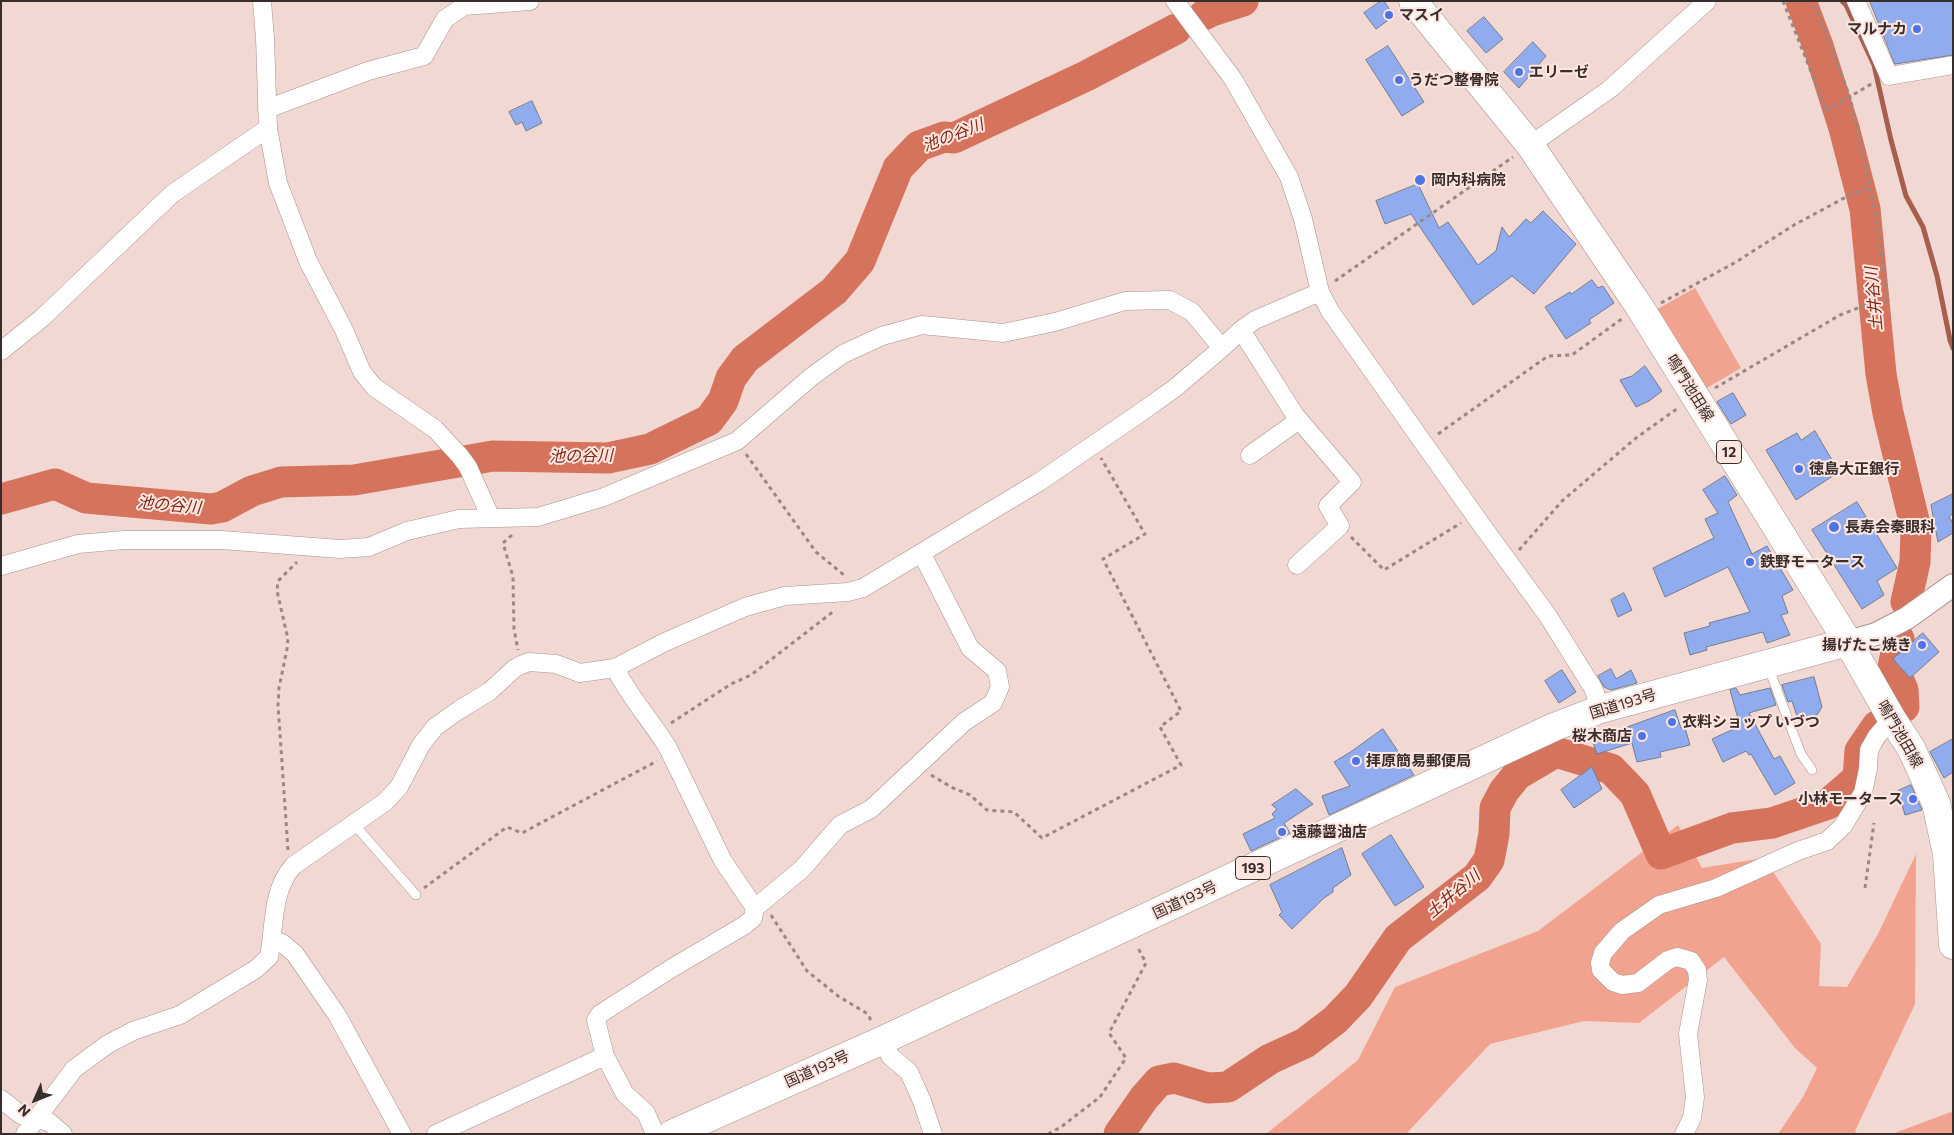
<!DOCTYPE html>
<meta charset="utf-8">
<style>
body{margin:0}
#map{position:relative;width:1954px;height:1135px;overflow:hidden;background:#f1d8d2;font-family:Commissioner,sans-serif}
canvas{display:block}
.frame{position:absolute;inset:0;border:2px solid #372d2b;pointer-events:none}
.north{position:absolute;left:10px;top:1075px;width:50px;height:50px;-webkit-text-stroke:4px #ffe5df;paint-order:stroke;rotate:226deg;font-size:14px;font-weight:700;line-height:20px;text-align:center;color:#372d2b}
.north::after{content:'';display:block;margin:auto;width:18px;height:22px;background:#372d2b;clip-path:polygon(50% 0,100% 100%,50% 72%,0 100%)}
</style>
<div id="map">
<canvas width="1954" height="1135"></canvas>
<div class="frame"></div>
<div class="north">N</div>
</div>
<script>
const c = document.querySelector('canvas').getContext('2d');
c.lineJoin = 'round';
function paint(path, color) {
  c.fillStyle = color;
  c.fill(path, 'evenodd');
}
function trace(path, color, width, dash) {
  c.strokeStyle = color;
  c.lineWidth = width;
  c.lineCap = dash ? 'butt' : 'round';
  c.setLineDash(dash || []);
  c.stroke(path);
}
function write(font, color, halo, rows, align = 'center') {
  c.font = font + ' Commissioner,"Noto Sans JP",sans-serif';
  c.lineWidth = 4;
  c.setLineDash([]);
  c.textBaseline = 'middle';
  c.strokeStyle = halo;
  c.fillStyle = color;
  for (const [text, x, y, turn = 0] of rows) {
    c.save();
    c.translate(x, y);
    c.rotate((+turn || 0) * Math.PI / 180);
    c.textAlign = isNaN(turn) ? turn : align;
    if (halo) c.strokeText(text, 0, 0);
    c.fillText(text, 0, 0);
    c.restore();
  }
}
paint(new Path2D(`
 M1695 288 1741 368 1700 392 1650 313Z
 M1678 825 1702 868 1764 858 1821 944 1819 986 1847 987 1878 934 1916 854 1915 1004 1855 1131 1858 1134H1778L1803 1097 1817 1068 1795 1048 1724 957 1639 1023 1584 1021 1490 1044 1406 1134H1266L1358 1060 1395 987 1538 931Z
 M1951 1112 1953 1115V1134H1892Z`), '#f2a390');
trace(new Path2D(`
 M1842 1 1846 5 1874 65 1891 140 1906 196 1923 227 1937 276 1950 340 1953 348`), '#a65e4d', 5);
trace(new Path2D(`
 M1801 1 1818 46 1844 128 1865 209 1881 374 1888 413 1916 529 1915 562 1906 602
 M1204 15 1212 11 1243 1
 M1 499 55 484 86 498 211 509 222 507 252 491 281 482 354 480 493 456 608 458 650 449 709 420 723 401 731 378 745 359 834 291 860 261 898 168 919 146 944 137 954 138 1086 76 1176 29
 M1895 711 1904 707 1903 690 1893 667 1899 639
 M1119 1134 1144 1098 1159 1081 1174 1078 1208 1088 1228 1087 1270 1059 1305 1043 1335 1020 1358 996 1398 938 1477 877 1489 860 1494 834 1495 808 1504 791 1517 775 1556 752 1611 769 1635 794 1661 854 1732 828 1772 823 1828 804 1858 778 1860 751 1877 726`), '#d5735c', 31);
const building = new Path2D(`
 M1381 1H1384L1394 16 1376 29 1364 13Z
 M1870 1H1953V55L1895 64Z
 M1484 17 1503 39 1486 53 1467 31Z
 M1533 42 1546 56 1519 88 1504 72Z
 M1388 46 1424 102 1402 116 1366 60Z
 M532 101 542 123 526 131 522 122 516 125 509 112Z
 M1418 184 1439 228 1448 222 1478 265 1496 251 1502 227 1509 237 1526 219 1531 223 1543 211 1576 244 1534 294 1512 276 1473 305 1411 214 1385 224 1376 201Z
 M1592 280 1598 288 1603 286 1614 303 1589 320 1591 323 1566 339 1545 307 1570 292 1571 294Z
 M1645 366 1662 391 1649 401 1636 407 1620 380 1632 376Z
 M1733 393 1746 415 1731 424 1717 402Z
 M1815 431 1839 472 1796 500 1766 450 1797 433 1801 440Z
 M1725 476 1737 495 1728 502 1752 554 1767 546 1793 590 1782 596 1788 613 1781 615 1790 635 1767 643 1763 632 1706 647 1707 650 1690 655 1684 633 1710 626 1709 623 1750 612 1728 567 1665 597 1653 568 1714 538 1705 519 1718 513 1703 490Z
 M1953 494V513L1949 517 1953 523V533L1938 542 1931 505Z
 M1857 502 1897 568 1877 581 1884 595 1862 609 1812 530Z
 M1624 593 1632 610 1618 617 1611 600Z
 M1923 633 1939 652 1910 678 1893 659Z
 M1611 669 1616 679 1631 670 1637 683 1611 690 1604 687 1598 676Z
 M1562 670 1576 692 1559 703 1545 681Z
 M1814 677 1822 707 1817 715 1798 719 1792 701 1788 702 1782 685Z
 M1736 688 1740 695 1770 688 1776 705 1749 713 1774 759 1780 756 1795 783 1775 795 1751 754 1749 755 1746 751 1723 762 1712 739 1740 726 1730 690Z
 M1675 710 1681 728H1685L1690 745 1660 752 1661 757 1637 762 1632 743 1597 754 1591 737 1627 727Z
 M1383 729 1414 775 1329 815 1322 796 1350 786 1334 762 1352 751Z
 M1953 739V772L1944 778 1930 752Z
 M1592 767 1602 789 1574 808 1561 790Z
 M1911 785 1922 810 1905 815 1898 791Z
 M1296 789 1313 804 1284 823 1290 833 1251 851 1243 834 1275 818 1272 814 1277 809 1272 805Z
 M1391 835 1424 887 1395 906 1362 854Z
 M1342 848 1351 875 1333 888V892L1324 898 1292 929 1279 915 1282 912 1270 885Z`);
paint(building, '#90acef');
trace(building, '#747c8e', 1);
const service = new Path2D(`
 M1768 666 1801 754 1812 770
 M353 823 416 895`);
const minor = new Path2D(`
 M262 1 265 38 268 128 278 183 308 261 344 330 362 372 374 387 435 429 460 456 468 467 491 518
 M1175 1 1233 79 1289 177 1303 219 1320 292 1330 311 1483 527 1548 616 1593 688 1601 709
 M1856 1 1889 76 1953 65
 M267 109 368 71 424 56 445 19 464 6 530 1
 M1530 145 1610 89 1707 1
 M1241 330 1295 415 1352 482 1328 506 1340 526 1297 565
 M1 351 42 318 172 194 268 128
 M1250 455 1299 420
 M1 566 78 544 124 540H222L340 549 369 547 407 531 459 519 538 517 604 497 737 441 811 377 843 354 882 336 922 325 1003 333 1055 322 1125 301 1170 300 1192 312 1222 348
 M615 668C630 698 651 720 668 748L723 861 755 908 802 869 840 825 871 809 964 722 993 703 1000 687 997 671 970 648 922 554
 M272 940 282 943 295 954 337 1015 402 1134
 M883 1040 890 1056 909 1072 922 1101 933 1134
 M605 1056 596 1020 600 1014 672 968 745 925 753 918 755 908
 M1 1099 21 1115 49 1122 63 1134
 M25 1134 74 1069 108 1044 133 1031 180 1015 256 969 269 957C275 925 271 892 293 866L385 802 399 787 421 745 435 727 459 710 490 691 515 668 521 665 529 662 556 664 580 673 615 668 663 643 745 607 785 596 848 592 863 588 1039 482 1137 415 1175 388 1222 348 1241 330 1255 320 1320 292
 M436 1134 605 1056 625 1094 646 1113 655 1134
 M1684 1134 1692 1118 1695 1097 1688 1034 1698 980 1697 970 1691 961 1677 957 1668 960 1638 983 1622 985 1613 982 1601 970 1600 963 1603 953 1622 931 1659 905 1716 888 1798 851 1827 841 1843 826 1863 793 1868 769 1869 750 1877 736 1892 719`);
const tertiary = new Path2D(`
 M1848 642 1876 634 1907 618 1953 585`);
const primary = new Path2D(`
 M1413 1 1530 145 1639 306 1848 642 1892 719 1911 748 1936 803 1947 854 1953 945`);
const trunk = new Path2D(`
 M672 1134 883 1040 1554 727 1601 709 1848 642`);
trace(service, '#aa928c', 10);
trace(minor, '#aa928c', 19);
trace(tertiary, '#aa928c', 24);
trace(primary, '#aa928c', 29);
trace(trunk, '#aa928c', 29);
trace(new Path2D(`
 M1783 1 1827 112 1829 109 1873 83
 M1335 281 1513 157
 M1661 303 1736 262 1794 225 1846 197 1870 187
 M1715 388 1840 315 1863 306 1888 300 1875 211 1850 97 1813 1
 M1438 434 1548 356 1572 355 1623 318
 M746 454 816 552 844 575
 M512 535 503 543 513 577 514 629 518 650
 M1351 537 1384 570 1461 523
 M1519 550 1562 501 1636 438 1678 408
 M671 723 731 684 751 675 834 611
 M931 775 953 788 970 795 987 810 1014 812 1042 838 1181 765 1160 727 1181 711 1103 559 1145 534 1101 458
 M288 850 278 705 279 688 287 649 288 639 277 591 278 581 297 562
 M424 888 507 827 522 833 657 761
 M1865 888 1874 823
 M771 915 807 971 838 996 868 1014 872 1023
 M1048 1134 1061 1127 1100 1097 1126 1058 1109 1033 1146 963 1137 946`), '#998783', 3, [4, 4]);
trace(service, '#fff', 9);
trace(minor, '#fff', 18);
trace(tertiary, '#fff', 22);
trace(primary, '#fff', 28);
trace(trunk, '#fff', 28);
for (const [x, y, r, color] of [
 [1389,15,5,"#4d73e6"],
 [1917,29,5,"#4d73e6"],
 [1519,72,5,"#4d73e6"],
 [1399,80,5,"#4d73e6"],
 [1420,180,6,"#4d73e6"],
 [1799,469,5,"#4d73e6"],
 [1834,527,6,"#4d73e6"],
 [1750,562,5,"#4d73e6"],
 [1922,645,5,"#4d73e6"],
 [1672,722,5,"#4d73e6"],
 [1642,736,5,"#4d73e6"],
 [1356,761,5,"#4d73e6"],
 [1913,799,5,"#4d73e6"],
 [1282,832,5,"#4d73e6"]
]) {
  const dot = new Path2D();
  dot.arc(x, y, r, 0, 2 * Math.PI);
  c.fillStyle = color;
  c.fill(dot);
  trace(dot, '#ffe5df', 2);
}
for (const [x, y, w] of [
 [1729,452,25],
 [1253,868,35]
]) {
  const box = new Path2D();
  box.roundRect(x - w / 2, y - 11.5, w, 23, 4);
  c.fillStyle = '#ffe5df';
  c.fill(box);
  trace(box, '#372d2b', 1);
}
write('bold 14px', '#372d2b', null, [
 ["12",1729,452],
 ["193",1253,868]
]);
write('bold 15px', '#372d2b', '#ffe5df', [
 ["マスイ",1399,15],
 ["マルナカ",1907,29,"right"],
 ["エリーゼ",1529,72],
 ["うだつ整骨院",1409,80],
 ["岡内科病院",1431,180],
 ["徳島大正銀行",1809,469],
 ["長寿会秦眼科",1845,527],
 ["鉄野モータース",1760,562],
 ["揚げたこ焼き",1912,645,"right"],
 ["衣料ショップ いづつ",1682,722],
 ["桜木商店",1632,736,"right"],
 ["拝原簡易郵便局",1366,761],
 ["小林モータース",1903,799,"right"],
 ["遠藤醤油店",1292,832]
], 'left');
write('15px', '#372d2b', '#ffe5df', [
 ["鳴門池田線",1690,388,58],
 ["国道193号",1623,704,-17],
 ["鳴門池田線",1900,734,60],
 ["国道193号",1185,900,-25],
 ["国道193号",817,1069,-24]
]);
write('italic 16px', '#7f2511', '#ffe5df', [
 ["池の谷川",953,135,-21],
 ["土井谷川",1874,299,-95],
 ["池の谷川",581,456,-1],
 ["池の谷川",169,505,5],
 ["土井谷川",1453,894,-40]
]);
</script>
